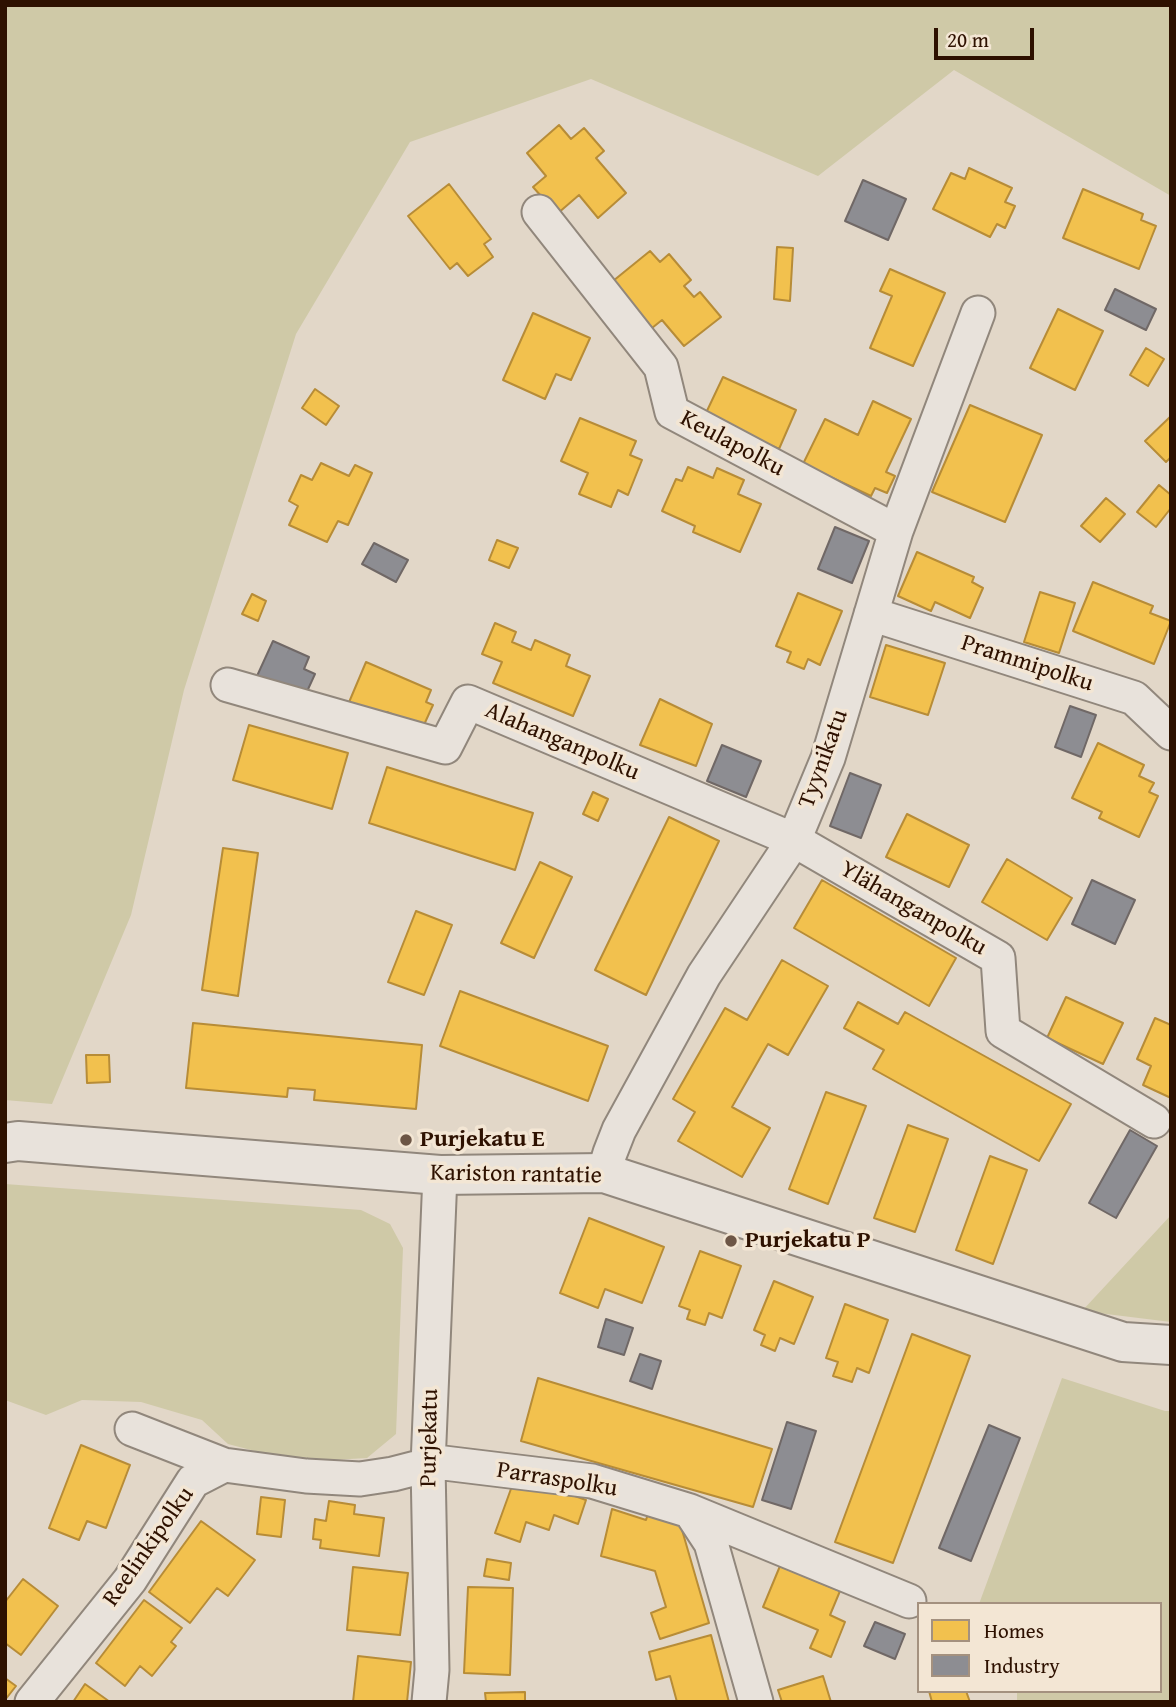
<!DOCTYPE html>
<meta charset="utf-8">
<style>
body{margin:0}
#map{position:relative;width:1176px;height:1707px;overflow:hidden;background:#e2d7c8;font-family:"Gentium Book Plus",serif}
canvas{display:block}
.frame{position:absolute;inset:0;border:7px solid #2e1100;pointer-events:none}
.legend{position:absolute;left:917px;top:1602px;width:245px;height:91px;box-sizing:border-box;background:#f3e6d4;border:2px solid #a4917f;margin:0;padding:9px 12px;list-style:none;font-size:21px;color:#2e1100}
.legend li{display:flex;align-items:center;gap:14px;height:35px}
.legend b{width:35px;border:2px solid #a4917f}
.scale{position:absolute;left:934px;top:28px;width:100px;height:32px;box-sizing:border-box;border:4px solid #2e1100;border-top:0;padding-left:9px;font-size:21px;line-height:24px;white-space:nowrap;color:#2e1100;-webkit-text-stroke:5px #f3e6d4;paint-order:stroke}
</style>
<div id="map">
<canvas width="1176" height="1707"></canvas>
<div class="frame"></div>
<ul class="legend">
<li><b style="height:19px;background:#f2c14e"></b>Homes</li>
<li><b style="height:19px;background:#8d8d92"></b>Industry</li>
</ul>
<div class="scale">20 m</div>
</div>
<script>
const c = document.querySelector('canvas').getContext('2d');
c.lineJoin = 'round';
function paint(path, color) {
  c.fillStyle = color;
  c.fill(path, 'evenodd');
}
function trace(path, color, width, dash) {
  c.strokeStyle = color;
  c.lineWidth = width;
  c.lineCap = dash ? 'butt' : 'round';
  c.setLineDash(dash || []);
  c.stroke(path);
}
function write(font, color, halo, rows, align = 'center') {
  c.font = font + ' "Gentium Book Plus",serif';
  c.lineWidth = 7;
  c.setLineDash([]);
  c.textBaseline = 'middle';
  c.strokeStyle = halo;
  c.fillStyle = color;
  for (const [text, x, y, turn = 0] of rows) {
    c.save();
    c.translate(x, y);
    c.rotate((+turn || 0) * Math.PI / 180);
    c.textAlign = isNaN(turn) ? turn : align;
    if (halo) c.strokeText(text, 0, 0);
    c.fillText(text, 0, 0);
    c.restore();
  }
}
paint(new Path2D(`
 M5 5H1171V196L954 70 818 176 591 79 410 142 296 334 184 690 131 915 52 1104 5 1100Z
 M5 1184 361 1210 390 1224 403 1248 396 1434 367 1458 297 1462 228 1444 202 1420 141 1402 82 1400 46 1415 5 1400Z
 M1171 1215V1322L1082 1311Z
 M1062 1378 1165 1411H1171V1702H1017V1691H1160V1604H979Z`), '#cfc9a7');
const homes = new Path2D(`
 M559 125 571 139 584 128 604 151 596 158 626 193 598 218 579 195 557 214 533 187 546 176 527 153Z
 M969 168 1012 188 1005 202 1015 206 1005 228 997 224 990 237 933 209 951 173 965 179Z
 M449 184 491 239 484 244 493 257 468 276 457 263 450 269 408 216Z
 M1083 189 1143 214 1141 220 1156 226 1139 269 1063 238Z
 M777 247 793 248 790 301 774 299Z
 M650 251 660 262 669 254 691 280 684 286 694 297 700 292 721 317 684 346 662 320 652 328 613 281Z
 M890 269 945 293 913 366 870 348 892 296 880 291Z
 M1058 309 1103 331 1075 390 1030 368Z
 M533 313 590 338 571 380 556 374 545 399 503 380Z
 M1146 348 1164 359 1148 386 1130 375Z
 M723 377 796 410 779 449 705 415Z
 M315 389 339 406 326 425 302 408Z
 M873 401 911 419 886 472 895 476 887 493 875 488 871 496 803 464 825 419 858 435Z
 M970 405 1042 435 1005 522 932 492Z
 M1171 416V457L1166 462 1145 441Z
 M580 418 636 441 630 455 642 460 628 495 618 490 611 507 579 494 588 473 561 461Z
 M321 463 349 476 355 465 372 473 348 525 338 521 327 542 289 525 298 506 289 501 301 475 312 480Z
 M688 467 713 478 717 468 744 480 738 494 761 504 740 552 693 532 695 526 662 511 676 479 682 481Z
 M1159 485 1171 495V508L1156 527 1137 512Z
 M1106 498 1125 514 1100 542 1081 526Z
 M497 540 518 548 509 568 489 560Z
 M917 552 974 577 972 582 983 588 970 618 935 602 931 611 898 596Z
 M1093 582 1153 606 1150 613 1171 621 1154 664 1073 631Z
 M1040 592 1075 603 1059 653 1024 642Z
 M798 593 842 611 820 665 808 659 804 669 787 662 791 652 776 646Z
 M252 594 266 601 258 621 242 614Z
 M495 623 516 632 512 642 531 650 535 640 570 655 566 666 590 676 573 716 493 683 502 662 482 654Z
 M886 645 945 663 928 715 870 697Z
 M366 662 431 690 426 702 433 705 423 727 387 712 382 722 347 707Z
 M660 699 712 724 696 766 640 745Z
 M249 725 348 753 332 809 233 780Z
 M1098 743 1144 765 1139 776 1154 783 1149 792 1158 796 1139 837 1099 818 1102 812 1072 798Z
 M387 767 533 813 515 870 369 823Z
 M593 792 608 799 598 821 583 814Z
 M907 814 969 845 949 887 886 857Z
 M669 817 719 841 646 995 595 970Z
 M223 848 258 853 238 996 202 990Z
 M1007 859 1072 898 1047 940 982 902Z
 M540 862 572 877 534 958 501 943Z
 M822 880 956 958 929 1006 794 928Z
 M416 911 452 925 424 995 388 982Z
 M782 960 828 986 788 1055 768 1044 732 1107 770 1128 742 1177 678 1141 695 1112 673 1099 725 1008 747 1020Z
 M460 991 608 1046 588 1101 440 1046Z
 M1066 997 1123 1023 1103 1064 1047 1038Z
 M858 1002 898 1024 905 1012 1071 1104 1039 1161 873 1069 884 1050 844 1028Z
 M1155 1018 1171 1025V1098L1143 1085 1151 1066 1137 1059Z
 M193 1023 422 1045 416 1109 314 1100 315 1090 288 1088 287 1097 186 1088Z
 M86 1055H109L110 1082 87 1083Z
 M826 1092 866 1106 828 1204 789 1189Z
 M908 1125 948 1139 915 1232 874 1218Z
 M990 1156 1027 1170 993 1264 956 1250Z
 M589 1218 664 1247 642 1303 605 1289 598 1308 560 1293Z
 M700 1251 741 1266 722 1318 709 1313 705 1325 687 1319 690 1310 679 1306Z
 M774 1281 813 1297 794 1344 780 1338 775 1351 761 1345 765 1335 754 1330Z
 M845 1304 888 1320 869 1373 857 1368 852 1382 833 1376 838 1362 826 1358Z
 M912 1334 970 1356 893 1563 835 1542Z
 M538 1378 772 1449 753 1507 521 1441Z
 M81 1445 130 1465 106 1528 87 1521 79 1540 49 1528Z
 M516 1475 586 1500 578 1524 554 1515 549 1530 526 1522 520 1542 495 1533Z
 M261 1497 285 1500 281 1537 257 1534Z
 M329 1501 355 1505 354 1514 384 1518 379 1556 320 1548 321 1540 313 1539 315 1519 326 1521Z
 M612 1509 646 1520 648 1514 680 1523 709 1623 660 1639 651 1613 666 1607 655 1571 601 1556Z
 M201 1521 255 1560 228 1596 217 1588 190 1623 149 1592Z
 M487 1559 511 1563 509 1580 484 1576Z
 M780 1566 840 1591 830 1615 845 1622 831 1657 810 1648 818 1630 763 1607Z
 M353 1567 408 1573 400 1635 347 1630Z
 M23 1579 58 1606 21 1655 5 1643V1602Z
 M468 1587 513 1588 510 1675 464 1673Z
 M144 1600 182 1628 171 1642 176 1646 152 1676 140 1666 125 1686 96 1663Z
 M711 1635 729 1702H677L670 1676 656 1680 649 1652Z
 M358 1656 411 1662 407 1702H353Z
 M823 1676 831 1702H782L778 1690Z
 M5 1678 16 1686 5 1700Z
 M85 1684 110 1702H73Z
 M929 1691H966L970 1702H932Z
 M525 1692V1702H486L485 1693Z`);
paint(homes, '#f2c14e');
trace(homes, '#b78c37', 2);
const industry = new Path2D(`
 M863 180 906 199 888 240 845 221Z
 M1115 289 1156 309 1146 330 1105 310Z
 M835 527 869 541 852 583 818 569Z
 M374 543 408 560 396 582 362 564Z
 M273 641 309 657 304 669 315 674 304 698 257 676Z
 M1070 706 1096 715 1081 757 1055 747Z
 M722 745 761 761 746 797 707 781Z
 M850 773 881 785 861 838 830 826Z
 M1092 880 1135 900 1115 944 1072 924Z
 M1130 1130 1157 1146 1116 1218 1089 1203Z
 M606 1319 633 1328 624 1355 598 1347Z
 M640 1354 661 1361 652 1389 630 1381Z
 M787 1422 816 1431 791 1509 762 1500Z
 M989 1425 1020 1438 971 1561 939 1548Z
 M875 1622 905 1634 895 1659 864 1646Z`);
paint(industry, '#8d8d92');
trace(industry, '#706866', 2);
const minor = new Path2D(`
 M539 212 661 367 672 412 896 531
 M871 614 1134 698 1171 733
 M228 685 445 747 468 702 794 840 998 958 1003 1031 1154 1121
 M604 1173 610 1153 619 1130 704 975 794 840 828 758 896 531 978 313
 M132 1429 224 1465
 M690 1511 909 1601
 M32 1702 130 1580 193 1481 224 1465 306 1476 360 1479 393 1474 428 1465 444 1463 592 1481 690 1511 711 1543 756 1702
 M429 1702 432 1670 428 1465 440 1175`);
const tertiary = new Path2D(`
 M5 1143 18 1141 440 1175 604 1173 1123 1342 1171 1345`);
trace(minor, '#91877c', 37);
trace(tertiary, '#91877c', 42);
trace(minor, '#e8e2db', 33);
trace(tertiary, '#e8e2db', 38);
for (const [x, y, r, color] of [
 [406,1140,7,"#6d5646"],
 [731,1241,7,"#6d5646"]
]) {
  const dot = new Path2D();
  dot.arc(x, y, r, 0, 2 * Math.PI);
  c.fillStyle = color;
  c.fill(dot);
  trace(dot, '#f3e6d4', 2.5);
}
write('24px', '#2e1100', '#f3e6d4', [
 ["Keulapolku",732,444,28],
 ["Prammipolku",1027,664,18],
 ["Alahanganpolku",562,742,23],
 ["Tyynikatu",824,759,-70],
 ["Ylähanganpolku",913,909,30],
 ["Kariston rantatie",516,1175,1],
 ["Purjekatu",430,1438,-89],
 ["Parraspolku",557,1480,9],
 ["Reelinkipolku",149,1547,-55]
]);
write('bold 24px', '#2e1100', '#f3e6d4', [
 ["Purjekatu E",420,1140],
 ["Purjekatu P",745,1241]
], 'left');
</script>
